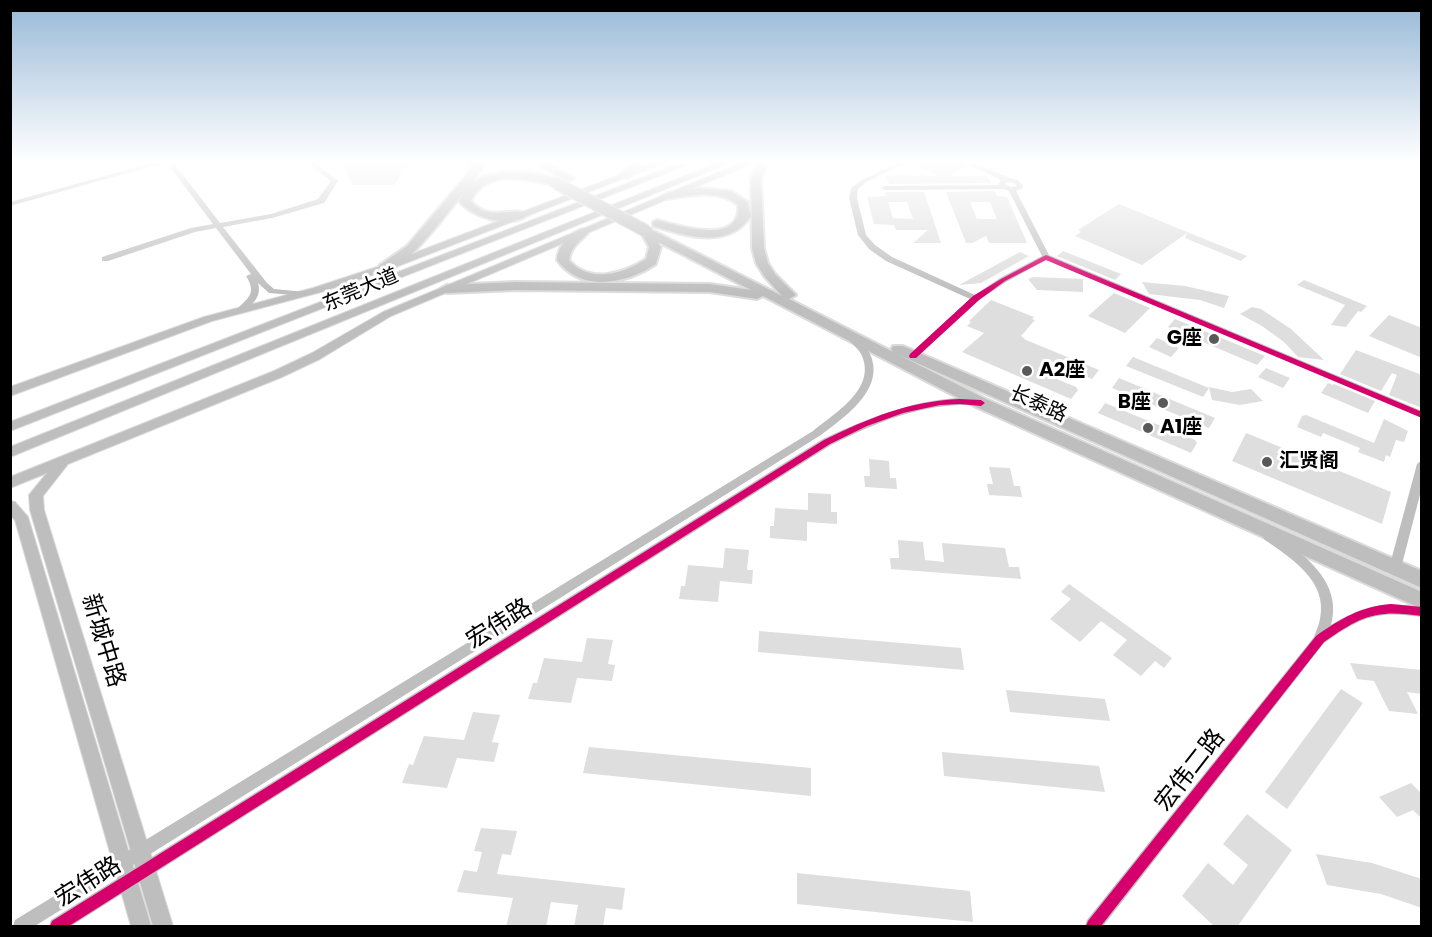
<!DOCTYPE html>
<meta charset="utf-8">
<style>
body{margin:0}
#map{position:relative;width:1432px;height:937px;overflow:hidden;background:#fff;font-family:Poppins,sans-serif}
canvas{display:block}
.frame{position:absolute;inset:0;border:12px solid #000;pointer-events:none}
</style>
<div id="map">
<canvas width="1432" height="937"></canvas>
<div class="frame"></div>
</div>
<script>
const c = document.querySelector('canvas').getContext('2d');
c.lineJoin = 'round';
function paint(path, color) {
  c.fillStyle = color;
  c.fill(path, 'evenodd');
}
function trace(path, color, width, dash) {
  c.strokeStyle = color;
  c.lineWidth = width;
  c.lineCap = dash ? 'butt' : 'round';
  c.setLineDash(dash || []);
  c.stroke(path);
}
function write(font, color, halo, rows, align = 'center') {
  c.font = font + ' Poppins,"Noto Sans SC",sans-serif';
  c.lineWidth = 6;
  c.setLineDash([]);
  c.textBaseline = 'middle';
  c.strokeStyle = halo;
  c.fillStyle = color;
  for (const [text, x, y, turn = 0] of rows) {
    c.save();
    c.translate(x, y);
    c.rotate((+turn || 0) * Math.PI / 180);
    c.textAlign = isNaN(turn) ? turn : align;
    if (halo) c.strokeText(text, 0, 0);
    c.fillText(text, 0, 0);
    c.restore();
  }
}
paint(new Path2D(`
 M342 163H412L400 170 402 173 394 185H353Z
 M911 163H963L967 166 949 176H987L991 183 889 184 886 175 939 176Z
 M995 191 997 196 1007 197 1027 243H989L986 236 972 243H966L946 192ZM970 202H990L997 219H977Z
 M885 192H924L941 243H913L928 230H896L894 225 874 224 867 197 886 196ZM888 202H907L913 219 893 218Z
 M1119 204 1187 232 1247 256 1241 261 1185 238 1187 233 1142 265 1075 236 1081 232 1078 230Z
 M1063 251 1121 274 1115 280 1057 256Z
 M1020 252 1029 256 981 283 959 285Z
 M1033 277 1083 279V292L1037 290 1028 279Z
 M1304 280 1367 306 1361 312 1358 311 1346 327 1331 325 1345 305 1297 285Z
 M1142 282 1185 286 1229 296 1224 308 1200 300 1149 294Z
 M1114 293 1150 308 1125 333 1088 316Z
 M991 300 1034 317 1032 319 1035 320 1021 336 1026 340 1099 370 1092 379 1050 361 1040 372 1076 387 1078 390 1071 399 962 352 984 333 967 326 971 322 969 321Z
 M1252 307 1261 309 1291 329 1324 360 1298 357 1284 342 1262 326 1240 314Z
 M1389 315 1422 328V358L1369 336Z
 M1175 319 1209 333 1265 356 1257 365 1168 327Z
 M1157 338 1179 348 1171 357 1149 347Z
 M1356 350 1422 375V408L1389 395 1397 375 1392 373 1381 391 1340 374Z
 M1133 357 1182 377 1209 388 1203 397 1126 366Z
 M1266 368 1290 378 1283 388 1258 377Z
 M1119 378 1215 418 1209 428 1112 388Z
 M1328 383 1333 385 1334 384 1375 401 1368 413 1321 393Z
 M1209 387 1232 392 1251 389 1263 401 1240 405 1212 400Z
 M1105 403 1195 440 1197 443 1191 453 1098 413Z
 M1306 415 1374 443 1384 419 1408 431 1404 442 1396 440 1390 457 1386 455 1384 462 1358 452 1360 448 1323 433 1321 437 1297 427 1302 416Z
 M1246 433 1391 492 1382 524 1232 461Z
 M869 459 889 461 890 478H896L897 489 865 487 864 476H870Z
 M989 467 1010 468 1014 486H1020L1022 497 989 495 987 484H993Z
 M808 493 831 494V512H837V524L807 522V541L770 538V526H774L775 508 808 510Z
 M898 540 923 542 925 560 944 562 942 543 1005 548 1009 567H1019L1021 579 891 569 890 558H899Z
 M725 548 749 550 747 570H753L752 584 720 581 718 602 679 599 681 586H685L688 565 723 568Z
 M1069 584 1172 658 1164 668 1155 661 1141 676 1113 655 1127 640 1101 621 1080 642 1050 619 1071 599 1061 592Z
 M759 631 961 648 964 670 758 652Z
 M587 638 613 640 608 664 615 665 612 681 577 678 571 703 528 699 533 683H537L544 658 582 662Z
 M1350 663 1422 670V694L1407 692 1418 714 1389 711 1374 681 1357 679Z
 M1341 689 1363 703 1287 809 1265 792Z
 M1006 690 1105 699 1110 721 1010 712Z
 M473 712 500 715 492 742 499 743 494 762 457 758 447 788 402 783 409 764 413 765 424 736 464 740Z
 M589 747 811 768V796L583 773Z
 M942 752 1099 766 1105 792 944 776Z
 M1411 783 1422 794V819L1413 810 1397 817 1379 797Z
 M1247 814 1292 850 1237 927H1215L1182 896 1208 863 1233 885 1248 865 1223 844Z
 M481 828 517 831 511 855 502 854 497 874 625 888 622 910 606 908 603 927H574L578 905 551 902 546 927H506L513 898 457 892 464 870 477 872 482 852 474 851Z
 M1316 854 1372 863 1422 879V908L1381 894 1327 885Z
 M797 873 970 891 973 922 797 904Z`), '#dedede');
const major = new Path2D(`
 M651 163H663L388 270 321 292 212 321 10 396V387L204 317 313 288 380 266Z
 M680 163H692L10 431V422Z
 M717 163H729L10 457V447Z
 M741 163H753L391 316 320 359 282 377 68 464 43 496 44 510 173 926H153L30 510 29 495 47 473 10 488V477L274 371 312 353 383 312Z
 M10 501 15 502 28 517 151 926H131L15 520 10 515Z`);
const highway = new Path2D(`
 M474 163H484L473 182C491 168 544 169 561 183L556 186C528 179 486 168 471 201 491 224 514 204 528 215 510 229 472 218 459 201L463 194C448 211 403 276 380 271L378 268 380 265 407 246 466 176Z
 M534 163H547L574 178 569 181 565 180Z
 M633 163H644L628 178H620V174Z
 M757 163H767L761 179 764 248 768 263 775 274 796 295 789 299 893 352 891 349 893 346H903L1422 571V588L899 355 986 399 1422 592V609L976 407 763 296 757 299 710 292 515 290 447 293 440 289 447 285 515 282 710 284 751 290 658 242 661 247 656 264C626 284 581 293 557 260 558 246 569 234 582 229L588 233C580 242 571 246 569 260 589 284 623 274 646 259L649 247 640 231 646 227 782 296 764 276 756 263 752 248 751 179Z
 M698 188 731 191 748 202 751 216C728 250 686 236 653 226V222L657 220C680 226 741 246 738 205 718 189 692 195 668 199L662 196 668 193Z`);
trace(major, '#dbdbdb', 2);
trace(highway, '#dbdbdb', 4);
paint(new Path2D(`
 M152 163H163L10 206V202Z
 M167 163H174L220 223 271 214 318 199 331 181 308 163H315L337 180 338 181 324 203 272 218 223 227 267 283 274 289 306 292V296L269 293 258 283C262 296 253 304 244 312H238V308C250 297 256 292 246 276L251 274 216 228 195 232 108 261H102V257L191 228 213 224Z
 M897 163H905L866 182 858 189 857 198 866 235 875 245 892 257 975 295 1000 278 1042 256 1009 191 1003 189 885 190 881 188 885 186 998 185 1001 180 965 163C984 163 1000 177 1018 180L1023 186V188L1016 191 1049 255 1422 411V418L1046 260 1006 282 979 300 916 358H910L908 356 910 354 970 299 886 261 869 249 858 235 849 198 851 188 862 180ZM1006 182 1014 183 1017 186 1011 187 1005 184Z
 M851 335C860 339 869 349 872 359 882 392 843 418 821 435L35 926H13L15 920 813 431C835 413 876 389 862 356 859 349 852 344 847 338Z
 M958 398 978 399 983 402 978 405C922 403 880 421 831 445L71 926H49L51 920 823 439C867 419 909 401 958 398Z
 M1422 460V487L1401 568 1399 571 1395 573 1391 571 1389 568 1417 464Z
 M1269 533C1277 535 1283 541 1290 545 1316 564 1341 590 1331 625 1363 605 1385 601 1422 607V617C1376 610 1361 617 1324 643L1103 926H1085L1087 920 1314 637C1316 631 1319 625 1320 619 1328 581 1292 559 1265 540L1263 537 1265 534Z`), '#bebebe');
paint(major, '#bebebe');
paint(highway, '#bebebe');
const highwayBridge = new Path2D(`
 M556 183 646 231`);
trace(highwayBridge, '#dbdbdb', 14, []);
trace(highwayBridge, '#bebebe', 12);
paint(new Path2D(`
 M1046 255 1422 412V418L1046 260 1005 281 979 300 916 358H910L909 356 910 354 973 296 1001 279Z
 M960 399 981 400 985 403 981 406 960 404 940 405 903 413 867 426 830 444 69 926H50L52 921 824 440C869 418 909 401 960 399Z
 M1391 604 1422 607V616C1376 609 1361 616 1324 642L1101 926H1086L1088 921 1316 636C1340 619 1362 606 1391 604Z`), '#d6006c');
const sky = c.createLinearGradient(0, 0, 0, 294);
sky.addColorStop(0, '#97b8d7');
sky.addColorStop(0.55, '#fff');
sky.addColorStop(1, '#ffffff00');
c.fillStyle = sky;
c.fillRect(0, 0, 1432, 294);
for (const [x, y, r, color] of [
 [1214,339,6,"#595959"],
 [1027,371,6,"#595959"],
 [1163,403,6,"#595959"],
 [1148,428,6,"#595959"],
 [1267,462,6,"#595959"]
]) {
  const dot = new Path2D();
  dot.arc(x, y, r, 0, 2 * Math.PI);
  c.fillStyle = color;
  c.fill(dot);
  trace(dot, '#fff', 2);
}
write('20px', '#000', '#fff', [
 ["东莞大道",361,291,-23],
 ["长泰路",1038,405,24]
]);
write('bold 20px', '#000', '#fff', [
 ["G座",1202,339,"right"],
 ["A2座",1039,371],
 ["B座",1151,403,"right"],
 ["A1座",1160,428],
 ["汇贤阁",1279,462]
], 'left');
write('24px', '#000', '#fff', [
 ["宏伟路",500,625,-32],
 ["新城中路",102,641,73],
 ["宏伟二路",1191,771,-52],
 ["宏伟路",89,883,-32]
]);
</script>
